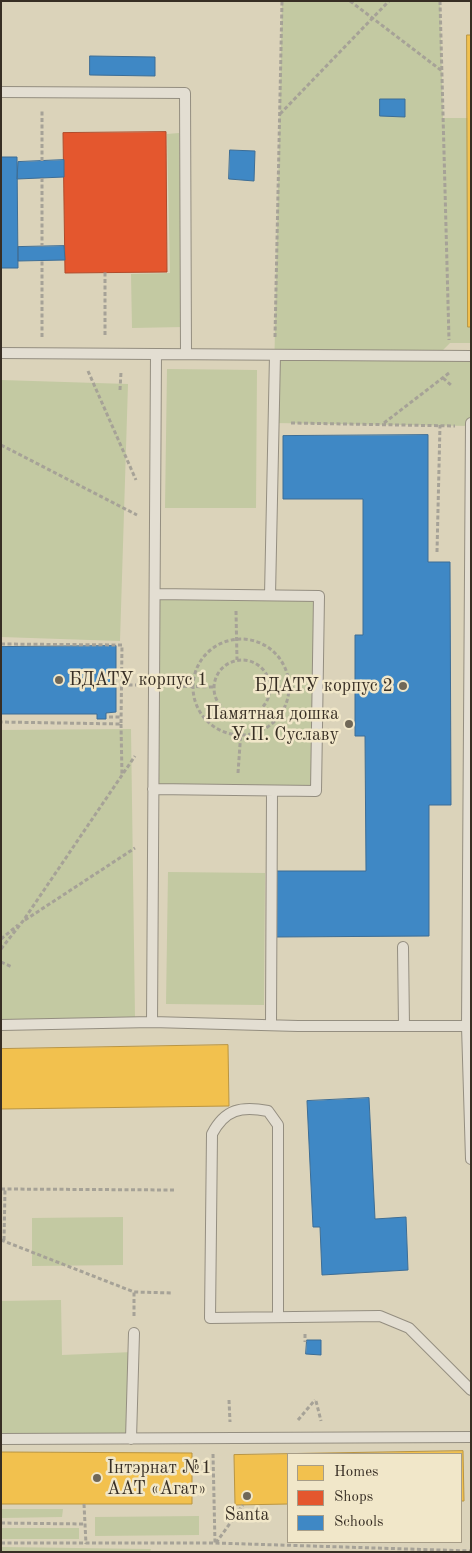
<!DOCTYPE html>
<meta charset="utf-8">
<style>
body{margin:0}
#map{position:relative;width:472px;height:1553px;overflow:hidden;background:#dbd3ba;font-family:"Old Standard TT",serif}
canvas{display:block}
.frame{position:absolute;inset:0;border:2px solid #372e24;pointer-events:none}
.legend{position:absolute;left:287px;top:1453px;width:175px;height:90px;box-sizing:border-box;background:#f1e7c9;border:1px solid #a79d87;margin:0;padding:6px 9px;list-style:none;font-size:15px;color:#372e24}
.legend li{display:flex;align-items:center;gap:10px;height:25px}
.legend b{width:25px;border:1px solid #a79d87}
</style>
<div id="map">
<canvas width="472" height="1553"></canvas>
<div class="frame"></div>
<ul class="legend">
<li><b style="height:14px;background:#f2c14e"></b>Homes</li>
<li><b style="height:14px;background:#e4572e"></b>Shops</li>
<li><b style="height:14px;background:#3f88c5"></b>Schools</li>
</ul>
</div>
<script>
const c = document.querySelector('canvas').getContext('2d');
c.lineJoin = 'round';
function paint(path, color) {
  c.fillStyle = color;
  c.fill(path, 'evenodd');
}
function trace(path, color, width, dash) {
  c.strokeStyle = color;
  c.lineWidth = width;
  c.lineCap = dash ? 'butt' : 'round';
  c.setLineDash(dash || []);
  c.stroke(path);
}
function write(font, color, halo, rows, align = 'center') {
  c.font = font + ' "Old Standard TT",serif';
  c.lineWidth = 5;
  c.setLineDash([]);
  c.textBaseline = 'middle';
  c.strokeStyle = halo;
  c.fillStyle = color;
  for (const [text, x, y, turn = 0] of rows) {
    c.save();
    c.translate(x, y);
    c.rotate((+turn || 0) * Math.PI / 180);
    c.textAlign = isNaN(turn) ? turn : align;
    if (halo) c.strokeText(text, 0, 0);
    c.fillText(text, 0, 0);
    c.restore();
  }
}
paint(new Path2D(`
 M282 1H440L443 118H468V327H471V343H450L441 352 471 356V426L273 423Z
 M179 133 183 327 132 328 131 274 170 273 167 134Z
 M167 369 257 370 256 508H165Z
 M1 380 128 384 120 641 1 637Z
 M155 594 319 596 316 791 153 789Z
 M131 729 135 1018 1 1020V730Z
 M168 872 265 873 264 1005 166 1004Z
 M123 1217V1265L32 1266V1218Z
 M61 1300 62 1355 133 1352 131 1439H1V1301Z
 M1 1509H63L62 1517 1 1518Z
 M199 1516V1535L95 1536V1517Z
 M1 1528H79V1539H1Z
 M1 1547 151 1549 150 1552H1Z`), '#c3c9a2');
const homes = new Path2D(`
 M467 35H471V327H468Z
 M228 1045 229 1106 1 1109V1049Z
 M463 1451 464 1501H461V1454H288V1504L235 1505 234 1455Z
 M1 1452 192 1453V1504H1Z`);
paint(homes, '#f2c14e');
trace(homes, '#ba9541', 1);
const shops = new Path2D(`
 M166 132 167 272 65 273 63 133Z`);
paint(shops, '#e4572e');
trace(shops, '#b04b2b', 1);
const schools = new Path2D(`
 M90 56 155 57V76L90 75Z
 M380 99H405V117L380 116Z
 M230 150 255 151 254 181 229 179Z
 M1 157H17L18 268H1Z
 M64 160V177L17 179 18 162Z
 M64 246 65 260 18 261V247Z
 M428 435V562H450L451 805H429V936L276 937V871H366L365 736H355V635H363V499H283V436Z
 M116 646V712L106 713V719H97V714H1V647Z
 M369 1098 375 1219 406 1217 408 1270 322 1275 320 1227H313L307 1101Z
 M307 1340H321V1355L306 1354Z`);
paint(schools, '#3f88c5');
trace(schools, '#3d6d95', 1);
const lane = new Path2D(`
 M1 92 185 93 186 354
 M1 353 156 354
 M471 423 467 1026 471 1159
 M270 595 275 355
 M153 789 316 791 319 596 155 594
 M403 947 404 1026
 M152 1022 156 354 471 356
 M1 1025 152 1022 298 1026H467
 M271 1025 272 791
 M278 1317V1125L268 1111C241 1106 225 1109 212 1134L210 1318 380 1316 409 1328 471 1390
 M1 1439 471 1437
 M131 1439 134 1333`);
trace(lane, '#948e80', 12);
trace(new Path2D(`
 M350 1 442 71
 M440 1 449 340
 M280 114 389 1
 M42 161V109
 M42 178V246
 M105 335V272
 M42 337V261
 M275 337 282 1
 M88 371 136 480
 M443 378 452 386
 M120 390 121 372
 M291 423 455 426
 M384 423 449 373
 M1 445 137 515
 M437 552 440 425
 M236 611 237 660
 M193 687a48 48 0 1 1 96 0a48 48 0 1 1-96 0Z
 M1 644 122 645 121 724 1 722
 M214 688a28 28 0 1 1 56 0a28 28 0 1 1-56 0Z
 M122 685H136
 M170 686 214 687
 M270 686 300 688
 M109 717H121
 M121 724 122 776
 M238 773 242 716
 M25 920 135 848
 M1 939 18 925
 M1 949 23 921 135 756
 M1 962 12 967
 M1 1189 175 1190
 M1 1240 134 1292 172 1293
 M4 1240 5 1189
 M134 1316V1292
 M305 1334V1342
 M229 1400 230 1422
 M316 1401 321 1421
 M298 1420 315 1400
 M213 1454 215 1543
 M84 1504 86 1544
 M1 1523 84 1524
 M1 1543H215L471 1551
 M216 1543 243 1505`), '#a6a297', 3, [4, 2.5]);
trace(lane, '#e3ded2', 10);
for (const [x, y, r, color] of [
 [59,680,5,"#706858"],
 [403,686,5,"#706858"],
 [349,724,5,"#706858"],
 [97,1478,5,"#706858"],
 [247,1496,5,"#706858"]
]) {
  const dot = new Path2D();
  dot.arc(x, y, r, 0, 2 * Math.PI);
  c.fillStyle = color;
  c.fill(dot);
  trace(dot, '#f1e7c9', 2);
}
write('18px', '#372e24', '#f1e7c9', [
 ["БДАТУ корпус 1",69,680],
 ["БДАТУ корпус 2",393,686,"right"],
 ["Памятная дошка",339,714,"right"],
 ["У.П. Суславу",339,735,"right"],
 ["Інтэрнат №1",107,1468],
 ["ААТ «Агат»",107,1489],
 ["Santa",247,1515,"center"]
], 'left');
</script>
